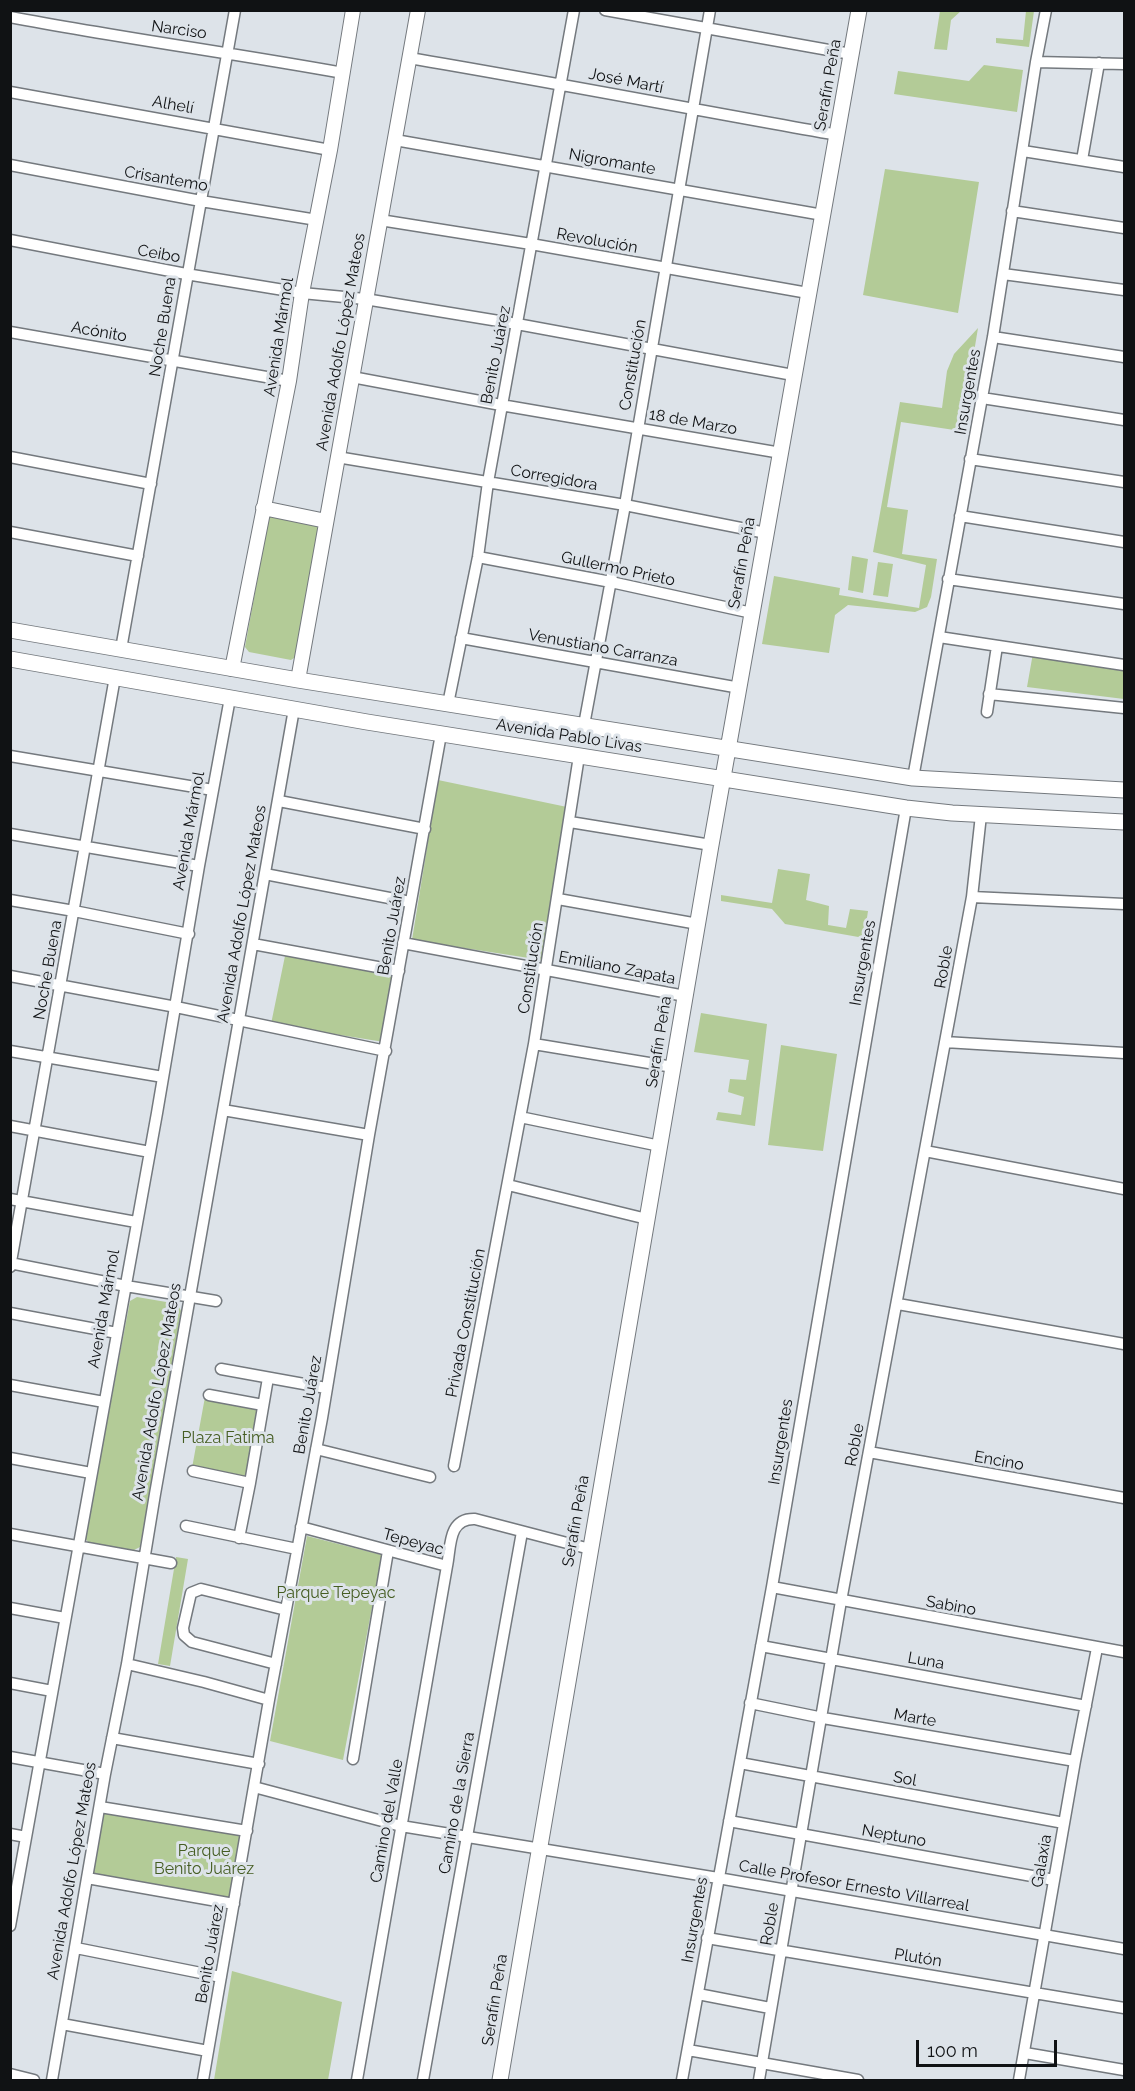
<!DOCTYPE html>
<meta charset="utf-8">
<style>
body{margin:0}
#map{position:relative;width:1135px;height:2091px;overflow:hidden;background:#dde3e9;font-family:Raleway,sans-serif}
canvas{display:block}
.frame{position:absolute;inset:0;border:12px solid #101214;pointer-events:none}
.scale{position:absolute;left:916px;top:2040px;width:141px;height:27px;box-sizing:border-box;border:3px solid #101214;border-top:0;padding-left:8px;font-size:18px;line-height:21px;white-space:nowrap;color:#101214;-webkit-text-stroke:4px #dde3e9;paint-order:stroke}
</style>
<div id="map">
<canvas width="1135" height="2091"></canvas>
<div class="frame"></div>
<div class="scale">100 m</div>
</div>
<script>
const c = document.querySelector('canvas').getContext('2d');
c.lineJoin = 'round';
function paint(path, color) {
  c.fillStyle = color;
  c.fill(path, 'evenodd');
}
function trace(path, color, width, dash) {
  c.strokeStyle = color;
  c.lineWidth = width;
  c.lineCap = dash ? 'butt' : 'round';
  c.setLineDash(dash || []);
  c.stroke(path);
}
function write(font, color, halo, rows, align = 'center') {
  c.font = font + ' Raleway,sans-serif';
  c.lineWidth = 6;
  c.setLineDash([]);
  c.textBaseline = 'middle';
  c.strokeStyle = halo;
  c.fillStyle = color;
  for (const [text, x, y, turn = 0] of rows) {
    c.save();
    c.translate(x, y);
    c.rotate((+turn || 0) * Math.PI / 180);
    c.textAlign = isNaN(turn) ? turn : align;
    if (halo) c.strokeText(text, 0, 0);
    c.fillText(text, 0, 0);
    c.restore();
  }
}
paint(new Path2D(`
 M940 11H961L951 20 947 50 934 49Z
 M1026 11H1034L1029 47 996 43V38L1023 40Z
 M984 65 1023 70 1017 112 894 94 898 71 969 81Z
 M885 169 979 182 958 313 863 295Z
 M978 328 961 431 901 422 887 507 908 510 902 554 937 559 931 597 927 607 915 612 848 605 835 615 829 653 762 644 774 576 840 588 839 595 919 608 926 565 873 552 900 402 942 408 947 371 954 354Z
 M269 515 320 525 297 656 291 660 249 652 245 647Z
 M852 556 868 559 863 593 848 590Z
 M878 562 893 564 888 597 873 595Z
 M1033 653 1124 669V699L1027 687Z
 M438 780 567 807 542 960 412 940Z
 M778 869 810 874 806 900 829 906 828 925 846 928 850 909 868 911 864 938 785 924 772 909 721 901V895L772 903Z
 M285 956 393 974 384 1042 271 1024Z
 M701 1013 767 1024 755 1126 716 1120 718 1112 741 1115 744 1097 728 1092 730 1079 746 1080 749 1060 694 1052Z
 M781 1045 837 1054 823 1151 768 1145Z
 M137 1297 178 1304 181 1311 140 1547 134 1550 89 1543 85 1538 130 1301Z
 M205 1397 264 1407 250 1480 192 1468Z
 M307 1536 382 1555 343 1760 270 1741Z
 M176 1557 188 1559 170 1666 158 1664Z
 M104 1809 247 1831 232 1901 93 1873Z
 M232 1971 342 2002 328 2080H214Z`), '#b3cb97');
const minor = new Path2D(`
 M605 10 851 54
 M10 17C121 38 232 53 343 73
 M409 58C552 82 695 110 838 135
 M1036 62 1124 64
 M10 92 330 150
 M395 140 823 215
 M1023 151 1124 167
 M1082 160 1099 63
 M10 165 201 201 317 220
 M1012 211 1124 228
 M380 220 531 244 808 293
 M10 240 186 274 302 293 365 299 517 324 793 375
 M1003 274 1124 290
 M10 332 289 381
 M993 337 1124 357
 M352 377 501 405 781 453
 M982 398 1124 420
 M10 457 151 484
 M337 457 625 505 766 533
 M970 459 1124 482
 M960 516 1124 542
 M10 532 138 556
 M478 557 611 582 752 613
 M948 579 1124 604
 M939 637 1124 665
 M461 638 740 688
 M121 649C158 436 196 223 235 10
 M989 694 1124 708
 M448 704 478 557 488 482 574 10
 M987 712 997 646
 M584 725 625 505 710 10
 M10 756 213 790
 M913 778 993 337 1036 62 1046 10
 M279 801 425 829
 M570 822 711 845
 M10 834 199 866
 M265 874 410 902
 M972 897 1124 904
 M558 899 698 924
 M10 900 74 911 189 934
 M403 943 685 996
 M253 944 399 971
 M10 976 176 1007 386 1051
 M945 1042 1124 1053
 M534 1044 673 1067
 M10 1051 163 1077
 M223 1110 369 1135
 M520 1117 660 1146
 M10 1126 150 1152
 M925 1151 1124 1189
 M508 1185 647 1219
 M10 1199 136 1222
 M10 1263 126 1286 216 1301
 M10 1267 115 677
 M898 1304 1124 1344
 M10 1313 117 1333
 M221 1369 326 1388
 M10 1385 104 1402
 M209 1395 263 1405
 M316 1449 430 1477
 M869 1452 1124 1498
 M10 1458 91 1473
 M454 1466 534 1044 579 756
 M193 1471 250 1483
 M186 1526 297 1549
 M301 1527 447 1566C451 1546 448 1518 475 1519L590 1549
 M10 1534 171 1563
 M239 1538 250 1483 268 1378
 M772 1587 1124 1652
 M10 1608 65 1618
 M761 1646 1086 1706
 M127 1664 204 1682 269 1700
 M276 1664 192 1642 184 1635 183 1628 191 1593 201 1589 286 1610
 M10 1683 52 1691
 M750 1703 823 1718 1075 1761
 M112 1738 259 1764
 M10 1757 105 1774
 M353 1759 388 1551
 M740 1763 1064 1823
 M254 1787 401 1826 718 1878 1124 1949
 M100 1807 247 1831
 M729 1821 1054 1880
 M10 1834 26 1837
 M87 1878 234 1904
 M10 1926 157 1113 199 866 230 698
 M707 1938 1124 2008
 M76 1948 221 1977
 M698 1994 770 2008
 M62 2024 208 2051
 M688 2050 858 2080
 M1025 2053 1124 2070
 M10 2074 34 2080
 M52 2080 105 1774 127 1664 155 1494 294 709
 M203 2080 269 1700 322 1418 369 1135 441 734
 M357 2080 447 1566
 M423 2080 522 1532
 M682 2080 772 1587 906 808
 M759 2080 841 1601 972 897 981 815
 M1019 2080 1075 1761 1097 1648`);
const tertiary = new Path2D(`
 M263 508 326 521
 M232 669 289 381 302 293 330 150 353 10
 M298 680 418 10`);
const secondary = new Path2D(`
 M10 630 298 680 913 778 1124 790
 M10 659 367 722 906 808 952 813 1124 822
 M500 2080 711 845 859 10`);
trace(minor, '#74797e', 13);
trace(tertiary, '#74797e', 16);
trace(secondary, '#74797e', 17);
trace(minor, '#fff', 10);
trace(tertiary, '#fff', 14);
trace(secondary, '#fff', 15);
write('16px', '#101214', '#dde3e9', [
 ["Narciso",179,30,8],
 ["José Martí",626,81,11],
 ["Serafín Peña",828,85,-80],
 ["Alhelí",173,105,10],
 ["Nigromante",612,162,10],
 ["Crisantemo",166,179,10],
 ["Revolución",597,241,10],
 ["Ceibo",159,254,10],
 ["Noche Buena",163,327,-81],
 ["Acónito",99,332,10],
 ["Avenida Mármol",279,337,-81],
 ["Avenida Adolfo López Mateos",341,342,-80],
 ["Benito Juárez",496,355,-79],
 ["Constitución",633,365,-80],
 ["Insurgentes",968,392,-80],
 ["18 de Marzo",693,422,10],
 ["Corregidora",554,478,10],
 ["Serafín Peña",742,563,-80],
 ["Gullermo Prieto",618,569,12],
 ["Venustiano Carranza",603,648,10],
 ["Avenida Pablo Livas",569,736,9],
 ["Avenida Mármol",189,831,-80],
 ["Avenida Adolfo López Mateos",242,914,-80],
 ["Benito Juárez",392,926,-80],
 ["Insurgentes",863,963,-80],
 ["Roble",944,967,-80],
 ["Constitución",531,968,-81],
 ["Emiliano Zapata",617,968,11],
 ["Noche Buena",48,970,-80],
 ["Serafín Peña",659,1042,-81],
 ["Avenida Mármol",104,1309,-80],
 ["Privada Constitución",466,1323,-79],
 ["Avenida Adolfo López Mateos",157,1392,-80],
 ["Benito Juárez",308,1405,-80],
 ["Insurgentes",781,1442,-81],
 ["Roble",855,1445,-79],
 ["Encino",999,1461,10],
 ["Serafín Peña",576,1521,-80],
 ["Tepeyac",413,1542,15],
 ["Sabino",951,1606,10],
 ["Luna",926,1661,10],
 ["Marte",915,1718,10],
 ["Sol",905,1779,10],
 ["Camino de la Sierra",457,1803,-80],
 ["Camino del Valle",387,1821,-80],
 ["Neptuno",894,1836,10],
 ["Galaxia",1042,1861,-80],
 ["Avenida Adolfo López Mateos",72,1871,-80],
 ["Calle Profesor Ernesto Villarreal",854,1886,10],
 ["Insurgentes",695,1920,-80],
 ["Roble",770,1924,-80],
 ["Benito Juárez",210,1954,-80],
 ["Plutón",918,1958,9],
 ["Serafín Peña",495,2000,-81]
]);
write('16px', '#455d22', '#dde3e9', [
 ["Plaza Fatima",228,1438],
 ["Parque Tepeyac",336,1593],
 ["Parque",204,1851],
 ["Benito Juárez",204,1869]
]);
</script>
